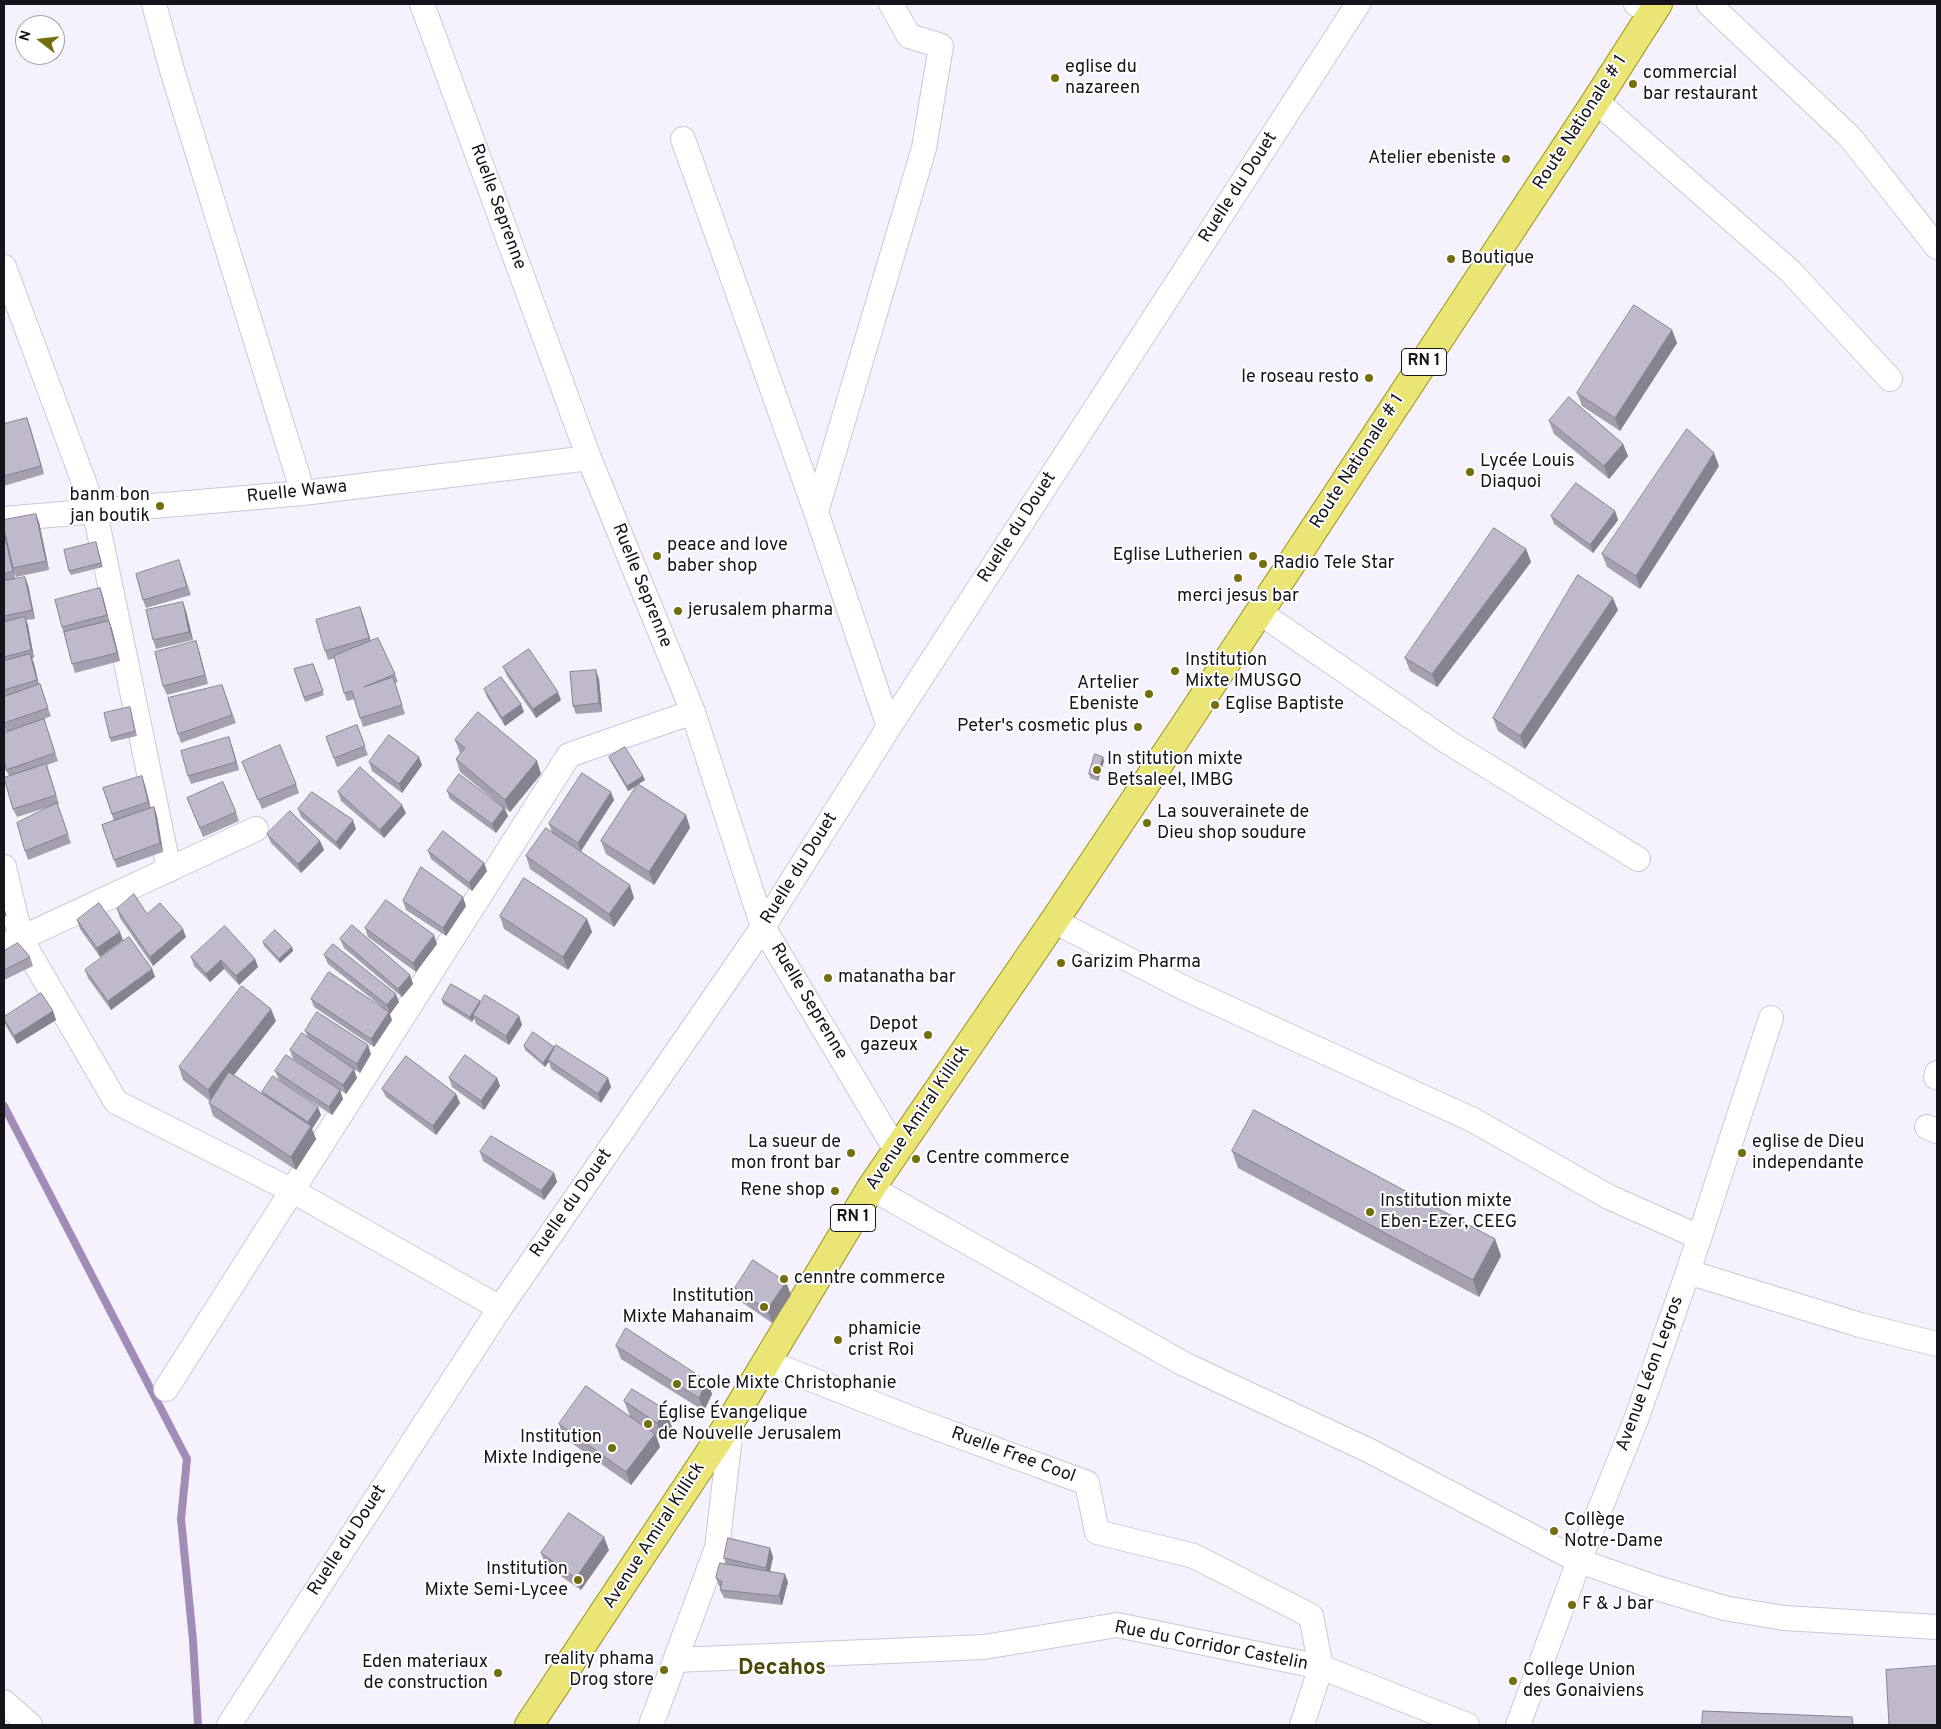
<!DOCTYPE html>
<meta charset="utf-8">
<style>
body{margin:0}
#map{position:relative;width:1941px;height:1729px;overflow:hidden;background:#f6f2fd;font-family:Overpass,sans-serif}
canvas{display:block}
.frame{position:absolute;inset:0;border:5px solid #16131a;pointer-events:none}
.north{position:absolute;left:15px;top:15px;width:50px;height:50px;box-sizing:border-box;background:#fff;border:1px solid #a2a1a3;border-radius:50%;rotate:286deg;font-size:14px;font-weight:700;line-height:20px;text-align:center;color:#16131a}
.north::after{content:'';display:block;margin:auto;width:18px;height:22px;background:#736e0e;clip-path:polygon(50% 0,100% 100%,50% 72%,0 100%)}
</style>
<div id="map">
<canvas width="1941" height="1729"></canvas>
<div class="frame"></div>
<div class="north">N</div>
</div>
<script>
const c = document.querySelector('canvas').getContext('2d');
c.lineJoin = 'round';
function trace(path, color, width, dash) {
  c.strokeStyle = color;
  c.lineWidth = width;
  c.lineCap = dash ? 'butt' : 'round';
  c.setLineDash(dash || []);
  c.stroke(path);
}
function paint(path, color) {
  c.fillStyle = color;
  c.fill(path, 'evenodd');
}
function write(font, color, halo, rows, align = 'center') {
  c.font = font + ' Overpass,sans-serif';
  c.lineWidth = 4;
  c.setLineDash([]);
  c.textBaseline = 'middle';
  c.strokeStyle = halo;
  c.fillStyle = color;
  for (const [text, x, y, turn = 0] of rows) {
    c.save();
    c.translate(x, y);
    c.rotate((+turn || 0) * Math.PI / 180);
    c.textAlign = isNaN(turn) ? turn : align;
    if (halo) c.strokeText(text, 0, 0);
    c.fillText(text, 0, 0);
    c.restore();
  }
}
trace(new Path2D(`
 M4 1106 187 1459 181 1519 193 1640 198 1725`), '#9f8db8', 8);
const minor = new Path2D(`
 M154 4 172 70 303 493
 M422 4 589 458 693 712 763 927 896 1150
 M1636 4 1652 13
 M1709 4 1850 137 1937 247
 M1596 101 1790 271 1890 379
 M683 139 816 512 889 727
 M4 267 95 512 169 870
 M816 512 924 148 941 46 909 36 891 4
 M4 519 303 493 589 458
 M1259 612 1448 742 1638 859
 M4 867 21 939 116 1102 291 1190 500 1308
 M1054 921 1184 988 1473 1120 1609 1197 1699 1237
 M4 946 256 829
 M1936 1077 1937 1073
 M1927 1127 1937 1131
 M871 1188 1184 1364 1370 1451 1579 1561 1657 1588 1724 1608 1784 1618 1937 1627
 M1688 1272 1860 1325 1937 1344
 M767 1362 918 1421 1087 1483 1097 1532 1194 1556 1311 1616 1321 1667 1302 1725
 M166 1389 569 755 693 712
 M676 1660 984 1647 1117 1625 1321 1667 1467 1725
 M4 1702 30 1725
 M229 1725 500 1308 763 927 889 727 1358 4
 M651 1725 717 1548 732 1419
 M1518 1725 1579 1561 1637 1417 1688 1272 1771 1018`);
const primary = new Path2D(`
 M529 1725 732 1419 871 1188 1054 921 1189 719 1596 101 1658 4`);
trace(minor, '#cdc5d8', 26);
trace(primary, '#979019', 30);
trace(minor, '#fff', 24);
trace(primary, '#eae574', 28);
paint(new Path2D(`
 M1672 330 1677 343 1620 431 1582 406 1577 393Z
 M27 418 44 474 4 486V424Z
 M1549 421 1623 444 1628 456 1609 479 1554 434Z
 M1719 466 1640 589 1607 567 1602 554Z
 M1615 511 1618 520 1593 553 1554 524 1551 516Z
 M4 520 39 522 49 570 16 577 14 571 15 579 25 577 28 585 35 619 26 620 28 625 34 658 32 659 39 685 51 716 44 719 58 761 47 765 59 804 57 805 71 843 28 860 25 851 49 807 17 817 13 809 9 776 6 770V732L4 726Z
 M97 546 103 567 71 575 69 571Z
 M1526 549 1531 562 1437 687 1410 671 1405 658Z
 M179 560 191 595 146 608 143 600Z
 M100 588 103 597 109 621 112 629 120 661 75 673 62 627Z
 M1618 610 1525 749 1498 731 1493 718Z
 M186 611 193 640 156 649 153 640Z
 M363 615 371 641 395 674 398 682 395 683 405 714 363 727 354 699 347 701 344 693 335 658 328 660 325 651Z
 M196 641 208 684 167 695 163 686Z
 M313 664 324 695 305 702 294 669Z
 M503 667 561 700 536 718 507 676Z
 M599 679 602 712 576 714 573 706Z
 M222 685 236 723 181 743 178 734Z
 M484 689 524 712 505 726 487 697Z
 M131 711 137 736 111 742 110 738Z
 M357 725 368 755 337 767 326 737Z
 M455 740 537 761 541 774 510 812 505 808 508 816 496 833 450 799 447 791 498 803 460 772 456 759 460 753Z
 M232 746 239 770 191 784 188 776Z
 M609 757 643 776 645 780 638 784 686 815 690 828 654 885 606 854 601 841 638 785 628 791 611 762Z
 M1103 757 1104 761 1098 781 1090 778 1089 774Z
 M242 762 296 784 299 793 262 809Z
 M369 762 422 765 402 793 372 771Z
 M145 785 151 808 154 807 157 816 163 852 117 868 102 825 114 821 103 788Z
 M338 792 406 813 384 838 341 801Z
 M187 798 236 812 239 821 203 837Z
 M614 800 581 851 634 898 614 927 530 869 526 856 552 832 549 824Z
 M298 809 356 829 340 850 301 817Z
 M267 834 320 841 324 850 301 873 271 843Z
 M428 851 484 863 487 871 472 891 431 859Z
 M403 901 466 906 446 936 406 910Z
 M4 907 7 916 4 917Z
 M117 909 147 914 186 937 153 966 120 918Z
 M500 916 587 919 592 932 568 970 504 929Z
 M77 920 123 940 100 957 80 929Z
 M365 928 437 944 416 972 368 937Z
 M340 939 410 975 413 984 402 997 344 948Z
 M263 942 292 947 293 951 280 963 264 946Z
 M4 951 30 957 33 966 4 980Z
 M324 955 399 1002 390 1014 389 1013 392 1020 374 1047 314 1007 311 999 382 1007 328 964Z
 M191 957 255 959 258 967 239 985 224 969 210 982 194 966Z
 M152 969 155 977 111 1010 88 978 85 970Z
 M442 1000 480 1001V1003L519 1016 522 1025 509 1045 476 1024 474 1018 472 1022 443 1004Z
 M53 1011 56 1020 17 1044 6 1026 4 1020V1017Z
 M276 1021 234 1075 263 1094 262 1092 321 1115 312 1129 316 1139 296 1170 213 1116 209 1103 210 1101 183 1080 179 1067Z
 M305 1031 371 1054 360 1073 347 1065 357 1078 346 1094 293 1059 290 1050 308 1037Z
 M524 1046 554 1047V1049L608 1078 611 1087 601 1103 551 1069 549 1062 545 1067 525 1050Z
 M275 1071 340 1090 343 1099 332 1115 279 1080Z
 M449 1078H497L500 1086 484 1110 452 1087Z
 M382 1089 456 1094 460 1103 436 1135 386 1097Z
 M1232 1151 1495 1239 1501 1256 1479 1297 1238 1168Z
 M480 1152 554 1173 557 1182 544 1200 483 1161Z
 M786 1282 791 1295 772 1323 740 1301 735 1288Z
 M616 1346 707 1381 712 1394 704 1411 621 1359Z
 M624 1401 672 1427 664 1440 656 1434 660 1447 631 1485 563 1437 559 1424 630 1416Z
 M770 1548 773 1557 770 1571 788 1582 782 1605 724 1598 720 1590 721 1588 719 1586 716 1578 726 1564 724 1558Z
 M609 1550 581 1590 546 1566 541 1553Z`), '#a59faf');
paint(new Path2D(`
 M1672 330 1677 343 1620 431 1615 418Z
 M27 418 30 426 44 474 41 466Z
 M1623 444 1628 456 1609 479 1604 466Z
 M1714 453 1719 466 1640 589 1636 576Z
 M1615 511 1618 520 1593 553 1590 545Z
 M36 514 39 522 49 570 46 561Z
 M4 529 16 580 13 571 4 533Z
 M1526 549 1531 562 1437 687 1432 674Z
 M25 577 28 585 35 619 32 610Z
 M100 588 103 597 110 624 107 615Z
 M1613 598 1618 610 1525 749 1520 736Z
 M183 602 186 611 193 640 189 632Z
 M360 607 363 615 372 647 369 638Z
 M25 617 28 625 34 658 31 650Z
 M109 621 112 629 120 661 117 653Z
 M196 641 199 650 208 684 205 675Z
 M30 654 34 663 40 689 37 680Z
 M596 670 599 679 602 712 599 703Z
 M558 692 561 700 536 718 533 709Z
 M521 704 524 712 505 726 502 718Z
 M229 737 232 746 239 770 236 762Z
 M419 757 422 765 402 793 399 784Z
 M1103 757 1104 761 1098 781 1097 776Z
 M537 761 541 774 510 812 505 800Z
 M142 776 145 785 151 811 148 802Z
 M643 776 645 780 628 791 627 786Z
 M611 792 614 800 581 851 578 843Z
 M402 805 406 813 384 838 380 830Z
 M154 807 157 816 163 852 160 843Z
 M504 808 508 816 496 833 492 824Z
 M686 815 690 828 654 885 649 872Z
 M353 820 356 829 340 850 336 842Z
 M320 841 324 850 301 873 298 864Z
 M484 863 487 871 472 891 469 883Z
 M630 885 634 898 614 927 609 914Z
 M463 897 466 906 446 936 443 928Z
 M587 919 592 932 568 970 563 957Z
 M183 929 186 937 153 966 150 957Z
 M120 932 123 940 100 957 97 948Z
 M434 935 437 944 416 972 413 963Z
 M292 947 293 951 280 963 279 959Z
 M255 959 258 967 239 985 236 976Z
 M221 960 224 969 210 982 206 974Z
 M152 969 155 977 111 1010 108 1001Z
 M410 975 413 984 402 997 398 989Z
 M396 994 399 1002 390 1014 387 1005Z
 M480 1001 481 1005 473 1015 474 1018 472 1022 470 1017Z
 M271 1009 276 1021 212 1103 208 1090Z
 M53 1011 56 1020 17 1044 14 1036Z
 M389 1012 392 1020 374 1047 371 1039Z
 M519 1016 522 1025 509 1045 506 1036Z
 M368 1045 371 1054 360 1073 357 1064Z
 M554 1047 555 1052 545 1067 543 1063Z
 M354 1069 357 1078 346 1094 343 1085Z
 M497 1078 500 1086 484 1110 481 1101Z
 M608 1078 611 1087 601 1103 598 1094Z
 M340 1090 343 1099 332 1115 329 1107Z
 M456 1094 460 1103 436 1135 433 1126Z
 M318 1107 321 1115 312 1129 316 1139 296 1170 291 1157 310 1128 308 1122Z
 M554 1173 557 1182 544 1200 541 1191Z
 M1495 1239 1501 1256 1479 1297 1473 1280Z
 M786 1282 791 1295 772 1323 767 1310Z
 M707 1381 712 1394 704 1411 699 1398Z
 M666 1410 672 1427 664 1440 657 1423Z
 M655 1434 660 1447 631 1485 626 1472Z
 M604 1537 609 1550 581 1590 576 1578Z
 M770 1548 773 1557 769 1576 766 1568Z
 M785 1574 788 1582 782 1605 779 1596Z`), '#86828e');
const building = new Path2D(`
 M1634 305 1672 330 1615 418 1577 393Z
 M1569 397 1623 444 1604 466 1549 421Z
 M27 418 41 466 4 476V424Z
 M1687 429 1714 453 1636 576 1602 554Z
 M1576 483 1615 511 1590 545 1551 516Z
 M36 514 46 561 13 568 4 529V520Z
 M1494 528 1526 549 1432 674 1405 658Z
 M4 533 13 571 4 574Z
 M96 542 101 563 69 571 64 550Z
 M179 560 187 587 143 600 136 574Z
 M1578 575 1613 598 1520 736 1493 718Z
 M25 577 32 610 4 616V581Z
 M100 588 107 615 62 627 55 600Z
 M183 602 189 632 153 640 146 610Z
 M360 607 369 638 325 651 316 620Z
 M25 617 31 650 4 657V622Z
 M109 621 117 653 72 664 64 632Z
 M378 638 395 674 364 687 393 677 402 705 360 718 352 691 344 693 334 656Z
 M196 641 205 675 163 686 155 652Z
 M529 649 558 692 533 709 503 667Z
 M30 654 37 680 4 690V661Z
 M313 664 323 691 304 697 294 669Z
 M596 670 599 703 573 706 570 672Z
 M501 677 521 704 502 718 484 689Z
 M40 684 48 708 4 723V697Z
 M222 685 232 715 178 734 168 698Z
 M130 707 135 731 110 738 104 713Z
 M478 712 537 761 505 800 456 759 465 748 455 740Z
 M44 719 55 753 6 770 4 758V733Z
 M357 725 365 746 334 758 326 737Z
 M389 735 419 757 399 784 369 762Z
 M229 737 236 762 188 776 181 751Z
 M280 745 296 784 258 800 242 762Z
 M625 747 643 776 627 786 609 757Z
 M1095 754 1103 757 1097 776 1089 774Z
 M46 764 56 795 13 809 4 778Z
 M360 767 402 805 380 830 338 792Z
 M582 773 611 792 578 843 549 824Z
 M459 774 504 808 492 824 447 791Z
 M142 776 148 802 112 814 103 788Z
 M223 782 236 812 200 828 187 798Z
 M638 784 686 815 649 872 601 841Z
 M312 792 353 820 336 842 298 809Z
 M57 803 68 834 25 851 17 823Z
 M154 807 160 843 114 860 102 825Z
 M290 811 320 841 298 864 267 834Z
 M546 828 630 885 609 914 526 856Z
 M443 831 484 863 469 883 428 851Z
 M421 867 463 897 443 928 403 901Z
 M524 878 587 919 563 957 500 916Z
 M134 894 147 914 160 903 183 929 150 957 117 909Z
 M386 900 434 935 413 963 365 928Z
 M99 903 120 932 97 948 77 920Z
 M352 925 410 975 398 989 340 939Z
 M225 926 255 959 236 976 221 960 206 974 191 957Z
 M275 930 292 947 279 959 263 942Z
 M129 937 152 969 108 1001 85 970Z
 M18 943 30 957 4 970V951Z
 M333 944 396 994 387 1005 324 955Z
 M329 972 389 1012 371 1039 311 999Z
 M451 984 480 1001 470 1017 442 1000Z
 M242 986 271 1009 208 1090 179 1067Z
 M41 993 53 1011 14 1036 4 1019V1017Z
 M485 995 519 1016 506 1036 473 1015Z
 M317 1012 368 1045 357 1064 305 1031Z
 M533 1032 554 1047 543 1063 524 1046Z
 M302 1033 354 1069 343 1085 290 1050Z
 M556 1045 608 1078 598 1094 548 1060Z
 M286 1055 340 1090 329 1107 275 1071Z
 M465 1055 497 1078 481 1101 449 1078Z
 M406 1056 456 1094 433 1126 382 1089Z
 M229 1072 311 1126 291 1157 209 1103Z
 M273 1076 318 1107 308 1122 262 1092Z
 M1254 1110 1495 1239 1473 1280 1232 1151Z
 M491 1136 554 1173 541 1191 480 1152Z
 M753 1260 786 1282 767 1310 735 1288Z
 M626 1328 707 1381 699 1398 616 1346Z
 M586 1386 655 1434 626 1472 559 1424Z
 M632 1389 666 1410 657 1423 624 1401Z
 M569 1513 604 1537 576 1578 541 1553Z
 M728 1538 770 1548 766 1568 724 1558Z
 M720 1563 785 1574 779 1596 720 1590 722 1582 716 1578Z
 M1937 1666V1725H1889L1886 1670Z
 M1703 1711 1852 1717 1853 1725H1702Z`);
paint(building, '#c0b9cb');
trace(building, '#86828e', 1);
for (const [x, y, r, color] of [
 [1055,78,5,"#736e0e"],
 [1633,84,5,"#736e0e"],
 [1506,159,5,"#736e0e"],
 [1451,259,5,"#736e0e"],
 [1369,378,5,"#736e0e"],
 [1470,472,5,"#736e0e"],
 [160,506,5,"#736e0e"],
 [657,556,5,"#736e0e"],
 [1253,556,5,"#736e0e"],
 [1263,564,5,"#736e0e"],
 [1238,578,5,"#736e0e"],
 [678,611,5,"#736e0e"],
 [1175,671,5,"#736e0e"],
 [1149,694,5,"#736e0e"],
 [1215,705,5,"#736e0e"],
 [1138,727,5,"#736e0e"],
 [1097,770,5,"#736e0e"],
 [1147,823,5,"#736e0e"],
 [1061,963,5,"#736e0e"],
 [828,978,5,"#736e0e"],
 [928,1035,5,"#736e0e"],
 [851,1153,5,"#736e0e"],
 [1742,1153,5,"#736e0e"],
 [916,1159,5,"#736e0e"],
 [835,1191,5,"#736e0e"],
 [1370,1212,5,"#736e0e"],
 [784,1279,5,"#736e0e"],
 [764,1307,5,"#736e0e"],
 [838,1340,5,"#736e0e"],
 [677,1384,5,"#736e0e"],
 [648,1424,5,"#736e0e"],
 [612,1448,5,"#736e0e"],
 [1554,1531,5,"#736e0e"],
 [578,1580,5,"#736e0e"],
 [1572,1605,5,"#736e0e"],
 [664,1670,5,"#736e0e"],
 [498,1673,5,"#736e0e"],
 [1513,1681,5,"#736e0e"]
]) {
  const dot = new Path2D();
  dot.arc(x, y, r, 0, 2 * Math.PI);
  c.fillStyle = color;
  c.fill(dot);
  trace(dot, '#fff', 2);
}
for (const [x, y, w] of [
 [1424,362,45],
 [853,1218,45]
]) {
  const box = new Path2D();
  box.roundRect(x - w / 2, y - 13.5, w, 27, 4);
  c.fillStyle = '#fff';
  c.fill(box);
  trace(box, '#16131a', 1);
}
write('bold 16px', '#16131a', null, [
 ["RN 1",1424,362],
 ["RN 1",853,1218]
]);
write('18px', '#16131a', '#fff', [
 ["eglise du",1065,68],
 ["nazareen",1065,89],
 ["commercial",1643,74],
 ["bar restaurant",1643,95],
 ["Atelier ebeniste",1496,159,"right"],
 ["Boutique",1461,259],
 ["le roseau resto",1359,378,"right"],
 ["Lycée Louis",1480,462],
 ["Diaquoi",1480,483],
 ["banm bon",150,496,"right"],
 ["jan boutik",150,517,"right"],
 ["peace and love",667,546],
 ["baber shop",667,567],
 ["Eglise Lutherien",1243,556,"right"],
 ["Radio Tele Star",1273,564],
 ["merci jesus bar",1238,597,"center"],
 ["jerusalem pharma",688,611],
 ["Institution",1185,661],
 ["Mixte IMUSGO",1185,682],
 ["Artelier",1139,684,"right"],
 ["Ebeniste",1139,705,"right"],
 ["Eglise Baptiste",1225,705],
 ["Peter's cosmetic plus",1128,727,"right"],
 ["In stitution mixte",1107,760],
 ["Betsaleel, IMBG",1107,781],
 ["La souverainete de",1157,813],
 ["Dieu shop soudure",1157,834],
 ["Garizim Pharma",1071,963],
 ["matanatha bar",838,978],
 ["Depot",918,1025,"right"],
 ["gazeux",918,1046,"right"],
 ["La sueur de",841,1143,"right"],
 ["mon front bar",841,1164,"right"],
 ["eglise de Dieu",1752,1143],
 ["independante",1752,1164],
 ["Centre commerce",926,1159],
 ["Rene shop",825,1191,"right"],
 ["Institution mixte",1380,1202],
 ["Eben-Ezer, CEEG",1380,1223],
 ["cenntre commerce",794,1279],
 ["Institution",754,1297,"right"],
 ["Mixte Mahanaim",754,1318,"right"],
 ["phamicie",848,1330],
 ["crist Roi",848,1351],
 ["Ecole Mixte Christophanie",687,1384],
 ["Église Évangelique",658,1414],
 ["de Nouvelle Jerusalem",658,1435],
 ["Institution",602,1438,"right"],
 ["Mixte Indigene",602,1459,"right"],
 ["Collège",1564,1521],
 ["Notre-Dame",1564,1542],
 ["Institution",568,1570,"right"],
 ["Mixte Semi-Lycee",568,1591,"right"],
 ["F & J bar",1582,1605],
 ["reality phama",654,1660,"right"],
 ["Drog store",654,1681,"right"],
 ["Eden materiaux",488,1663,"right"],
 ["de construction",488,1684,"right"],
 ["College Union",1523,1671],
 ["des Gonaiviens",1523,1692]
], 'left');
write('18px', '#16131a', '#fff', [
 ["Route Nationale # 1",1581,123,-57],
 ["Ruelle du Douet",1239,188,-57],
 ["Ruelle Seprenne",497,207,70],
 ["Route Nationale # 1",1358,462,-57],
 ["Ruelle Wawa",297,493,-6],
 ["Ruelle du Douet",1018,528,-57],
 ["Ruelle Seprenne",641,586,68],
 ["Ruelle du Douet",800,869,-58],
 ["Ruelle Seprenne",808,1002,59],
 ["Avenue Amiral Killick",919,1118,-56],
 ["Ruelle du Douet",572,1204,-55],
 ["Avenue Léon Legros",1651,1374,-70],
 ["Ruelle Free Cool",1013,1456,20],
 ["Avenue Amiral Killick",655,1536,-57],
 ["Ruelle du Douet",348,1541,-57],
 ["Rue du Corridor Castelin",1211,1647,11]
]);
write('bold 22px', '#4a4605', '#fff', [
 ["Decahos",782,1670]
]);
</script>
